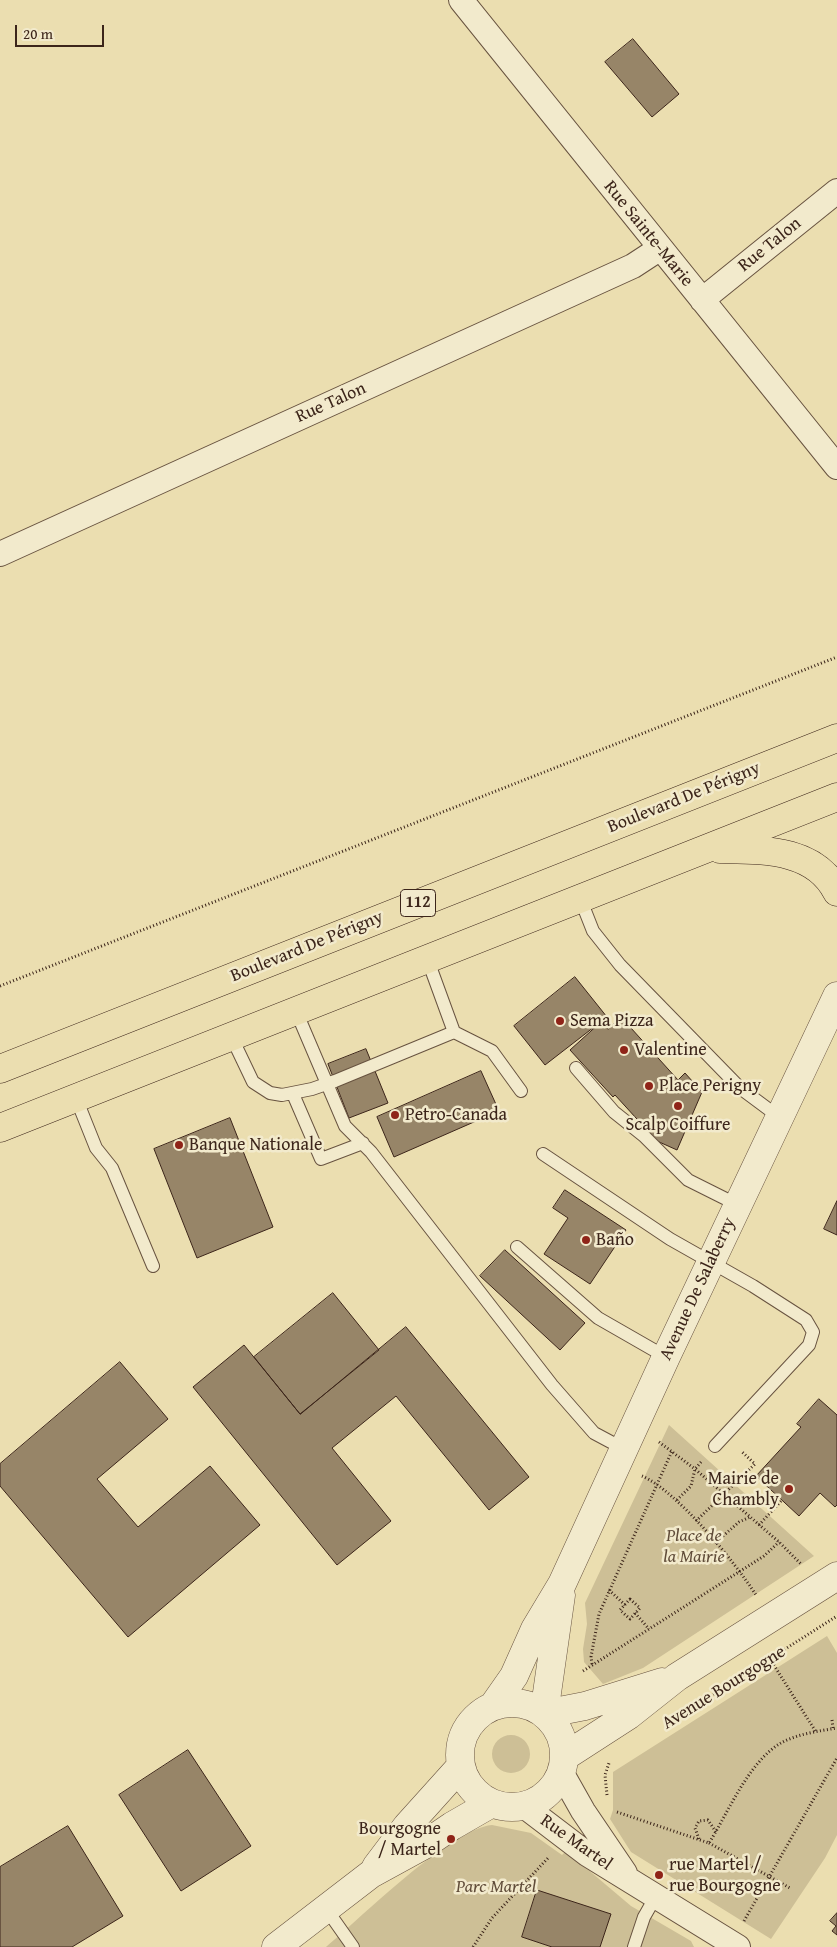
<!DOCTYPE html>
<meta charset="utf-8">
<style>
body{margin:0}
#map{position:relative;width:837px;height:1947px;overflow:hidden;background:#ebdeb0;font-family:"Gentium Book Plus",serif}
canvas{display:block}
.scale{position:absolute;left:15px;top:25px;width:89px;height:22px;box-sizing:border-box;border:2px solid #3c251a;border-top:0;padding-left:6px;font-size:15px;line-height:18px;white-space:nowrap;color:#3c251a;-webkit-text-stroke:4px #f2eacc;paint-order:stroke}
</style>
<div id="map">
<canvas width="837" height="1947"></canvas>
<div class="scale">20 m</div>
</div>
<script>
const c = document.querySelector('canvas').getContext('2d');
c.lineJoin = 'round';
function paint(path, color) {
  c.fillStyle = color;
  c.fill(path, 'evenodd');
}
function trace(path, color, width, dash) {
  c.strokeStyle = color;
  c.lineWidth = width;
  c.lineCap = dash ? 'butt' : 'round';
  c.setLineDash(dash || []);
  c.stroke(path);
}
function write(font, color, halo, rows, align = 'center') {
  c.font = font + ' "Gentium Book Plus",serif';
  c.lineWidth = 5;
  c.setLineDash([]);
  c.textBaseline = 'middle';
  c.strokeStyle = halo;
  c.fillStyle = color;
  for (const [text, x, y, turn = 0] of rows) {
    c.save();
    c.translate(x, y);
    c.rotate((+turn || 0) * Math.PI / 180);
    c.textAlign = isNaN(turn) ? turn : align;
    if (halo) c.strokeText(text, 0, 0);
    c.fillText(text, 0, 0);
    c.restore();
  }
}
paint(new Path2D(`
 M669 1425 814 1556 643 1668 603 1684 584 1662 583 1649 587 1624 585 1603Z
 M827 1636 837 1653V1835L825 1858 771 1939 631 1852 610 1819 613 1810V1772Z
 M492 1754a19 19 0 1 1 38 0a19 19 0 1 1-38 0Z
 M492 1825 531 1833 562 1855 566 1851 631 1906 691 1941 694 1947H326C362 1917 450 1829 492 1825Z`), '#cdbf96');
const building = new Path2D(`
 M633 39 679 94 652 117 605 62Z
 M575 977 607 1017 545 1065 514 1026Z
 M621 1017 678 1080 685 1073 702 1092 677 1150 657 1141 615 1095 613 1097 570 1050 602 1021 608 1029Z
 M366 1049 388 1103 349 1118 328 1064Z
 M481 1071 499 1111 394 1157 377 1117Z
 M230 1118 273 1227 197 1258 154 1149Z
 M565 1190 626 1230 590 1284 544 1254 568 1218 553 1208Z
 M837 1201V1235L824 1229Z
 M505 1250 585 1323 560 1350 480 1276Z
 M333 1293 379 1350 300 1414 254 1357Z
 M406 1327 529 1477 489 1510 396 1396 332 1448 391 1521 337 1565 193 1387 244 1345 300 1414Z
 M120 1362 168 1419 97 1479 138 1527 210 1466 260 1525 128 1637 0 1486V1464Z
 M819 1399 837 1415V1505L835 1507 820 1493 799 1516 756 1476 801 1427 797 1424Z
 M188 1750 251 1846 181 1891 119 1795Z
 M68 1826 123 1916 72 1947H0V1867Z
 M537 1890 611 1914 600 1947H552L522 1937Z
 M837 1913V1935L832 1931 836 1926 830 1921Z`);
paint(building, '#978568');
trace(building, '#3c251a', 1);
const service = new Path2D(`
 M580 898 593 931 620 965 740 1088 779 1117
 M296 1011 345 1126 371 1152 552 1385 594 1433 624 1449
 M454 1032 492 1051 521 1091
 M232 1038 253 1082 270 1093 282 1095 312 1089 335 1081 454 1032 427 958
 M576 1068 614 1112 644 1136 688 1180 738 1205
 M293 1094 321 1159 363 1143
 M76 1098 96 1148 112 1168 153 1266
 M543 1154 670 1239 753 1286 806 1320 813 1332 809 1345 715 1446
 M517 1247 598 1318 666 1357
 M327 1910 353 1947
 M634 1947 644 1917 656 1896`);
const minor = new Path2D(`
 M461 0 837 467
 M702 300 837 191
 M0 554 633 266 659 249
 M561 1772 583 1811 625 1873
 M524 1806 587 1854 738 1947`);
const tertiary = new Path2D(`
 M460 1755a52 52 0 1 1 104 0a52 52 0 1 1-104 0Z
 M493 1706 514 1676 535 1629 562 1584 666 1357 837 996
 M544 1714 585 1706 662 1682
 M544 1714 561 1595
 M564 1757 629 1715 677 1677 837 1576
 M376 1867 407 1826 461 1766
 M276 1947 371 1874 424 1845 452 1826 492 1803`);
const primary = new Path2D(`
 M720 849C762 850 815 848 837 892
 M0 1069 837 738
 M0 1128 837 797`);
trace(service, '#685340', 14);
trace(minor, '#685340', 26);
trace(tertiary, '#685340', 29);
trace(primary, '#3c251a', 29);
trace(new Path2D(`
 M0 986 837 657
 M659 1442 695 1469 779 1542 802 1565
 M642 1476C677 1491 735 1562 756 1595
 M677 1500 691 1486 695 1469 702 1461
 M696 1521 755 1464 741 1451
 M759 1525 782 1500
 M715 1543 739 1522 750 1517
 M609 1590 625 1605
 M630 1599 640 1608 630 1619 620 1610Z
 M635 1613 649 1629
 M770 1659 816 1732
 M592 1664 591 1657 599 1614 672 1451
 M583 1671 764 1556 779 1542
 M832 1720 833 1728
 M672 1721 837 1616
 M607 1795 605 1775 609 1763
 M617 1812 709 1843C728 1813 749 1761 781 1743 797 1734 819 1731 837 1728
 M699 1839 695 1828 699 1821 708 1820 716 1832
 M709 1843 790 1888
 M744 1921 837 1758
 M473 1947 492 1918 548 1858`), '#3c251a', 3, [1, 2.5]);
trace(service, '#f2eacc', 12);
trace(minor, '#f2eacc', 24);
trace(tertiary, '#f2eacc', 28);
trace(primary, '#ebdeb0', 28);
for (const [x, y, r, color] of [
 [560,1021,5,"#8f2418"],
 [624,1050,5,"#8f2418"],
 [649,1086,5,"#8f2418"],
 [678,1106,5,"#8f2418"],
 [395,1115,5,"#8f2418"],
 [179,1145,5,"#8f2418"],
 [586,1240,5,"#8f2418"],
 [789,1489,5,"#8f2418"],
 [451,1839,5,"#8f2418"],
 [659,1875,5,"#8f2418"]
]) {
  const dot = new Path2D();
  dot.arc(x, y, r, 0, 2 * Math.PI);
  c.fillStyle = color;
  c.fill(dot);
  trace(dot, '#f2eacc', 2);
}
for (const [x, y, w] of [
 [418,903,35]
]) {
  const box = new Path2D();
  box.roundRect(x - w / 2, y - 13.5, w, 27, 4);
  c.fillStyle = '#f2eacc';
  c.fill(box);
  trace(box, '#3c251a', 1);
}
write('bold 16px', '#3c251a', null, [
 ["112",418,903]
]);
write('18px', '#3c251a', '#f2eacc', [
 ["Rue Sainte-Marie",648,234,51],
 ["Rue Talon",770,245,-39],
 ["Rue Talon",331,403,-24],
 ["Boulevard De Périgny",684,798,-22],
 ["Boulevard De Périgny",307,947,-22],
 ["Avenue De Salaberry",698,1289,-65],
 ["Avenue Bourgogne",724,1688,-32],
 ["Rue Martel",576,1843,35]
]);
write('18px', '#3c251a', '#f2eacc', [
 ["Sema Pizza",570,1021],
 ["Valentine",634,1050],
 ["Place Perigny",659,1086],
 ["Petro-Canada",405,1115],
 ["Scalp Coiffure",678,1125,"center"],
 ["Banque Nationale",189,1145],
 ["Baño",596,1240],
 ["Mairie de",779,1479,"right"],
 ["Chambly",779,1500,"right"],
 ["Bourgogne",441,1829,"right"],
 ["/ Martel",441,1850,"right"],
 ["rue Martel /",669,1865],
 ["rue Bourgogne",669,1886]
], 'left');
write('italic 18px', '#604c39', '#f2eacc', [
 ["Place de",694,1536],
 ["la Mairie",694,1557],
 ["Parc Martel",496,1887]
]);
</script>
